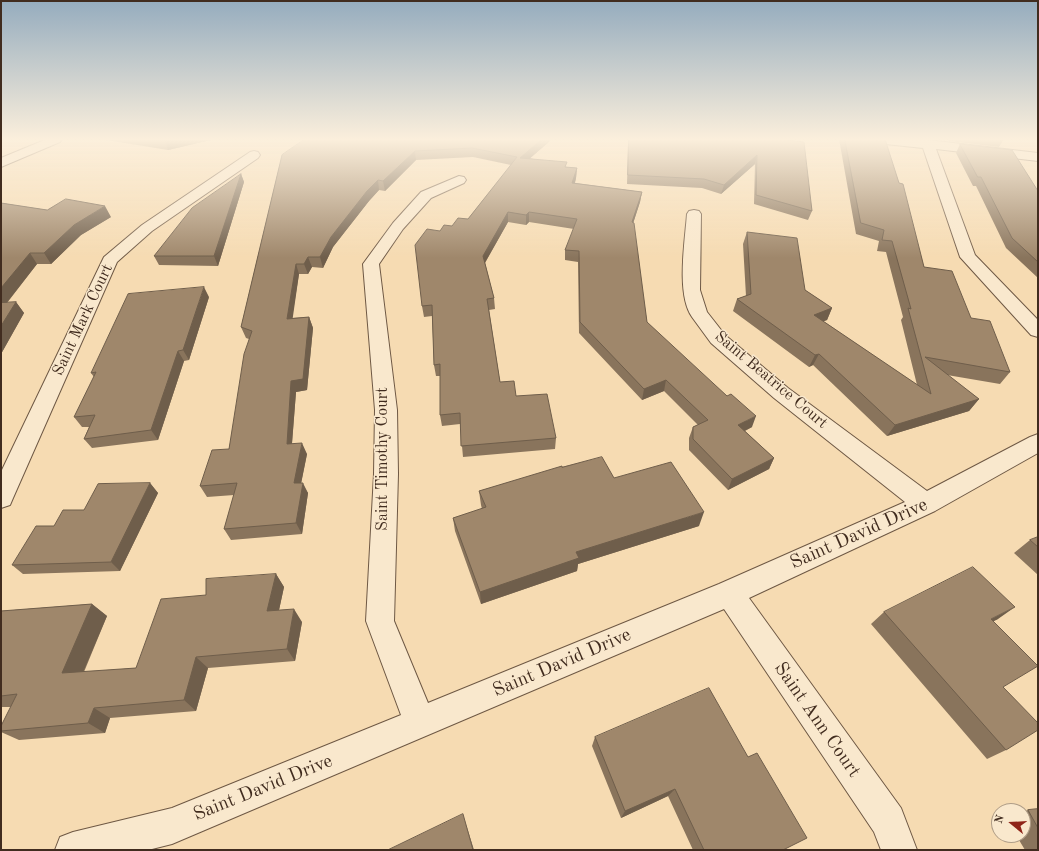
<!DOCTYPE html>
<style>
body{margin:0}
#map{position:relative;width:1039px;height:851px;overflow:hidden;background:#f6dbb2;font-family:"Old Standard TT",serif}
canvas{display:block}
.frame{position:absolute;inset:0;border:2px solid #412c1f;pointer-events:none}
.north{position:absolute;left:991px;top:803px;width:40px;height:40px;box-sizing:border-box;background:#f9e8cd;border:1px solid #af9d87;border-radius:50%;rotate:288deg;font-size:11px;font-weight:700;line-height:16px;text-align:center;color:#412c1f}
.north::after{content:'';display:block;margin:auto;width:14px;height:18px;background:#8f2418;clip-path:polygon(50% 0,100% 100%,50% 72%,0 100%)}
</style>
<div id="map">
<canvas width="1039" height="851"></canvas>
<div class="frame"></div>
<div class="north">N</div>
</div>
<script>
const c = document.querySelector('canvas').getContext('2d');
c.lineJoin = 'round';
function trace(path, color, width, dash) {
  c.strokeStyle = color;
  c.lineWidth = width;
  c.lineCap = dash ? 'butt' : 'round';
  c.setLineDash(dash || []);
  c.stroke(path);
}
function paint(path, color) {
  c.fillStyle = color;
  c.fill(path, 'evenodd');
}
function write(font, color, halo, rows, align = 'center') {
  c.font = font + ' "Old Standard TT",serif';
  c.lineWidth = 3;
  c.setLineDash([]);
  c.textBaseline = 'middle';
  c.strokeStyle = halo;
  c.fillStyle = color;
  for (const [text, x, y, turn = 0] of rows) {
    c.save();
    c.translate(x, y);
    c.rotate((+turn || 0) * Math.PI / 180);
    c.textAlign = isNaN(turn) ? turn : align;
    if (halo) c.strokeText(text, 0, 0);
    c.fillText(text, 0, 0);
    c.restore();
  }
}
const street = new Path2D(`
 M47 139H62L60 142 1 167V158Z
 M870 139 928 140 1038 153V161L936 149 975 255 1038 320V337L1031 335 960 257 923 148 876 143 872 142Z
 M254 151 258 152 260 155 258 158 152 231 117 262 13 498 10 505 1 508V472L104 257 142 225 250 152Z
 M459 176 464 177 466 180 464 183 431 198 403 229 379 264 397 410 398 474 394 621 428 703 719 584 905 502 774 398 711 343 692 317C676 294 685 241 687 214L689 211 694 210 699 211 701 214 700 290 707 312 725 335 788 388 927 491 1030 437 1038 434V453L935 511 749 598 901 808 917 850H881L874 832 724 609 172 844 148 850H55L60 837 73 832 172 808 401 715 366 621 374 474 375 410 363 264 393 223 421 192Z`);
trace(street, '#6e5844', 2);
paint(street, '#f9e8cd');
paint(new Path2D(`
 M100 139H215L168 150Z
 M629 139H779L812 211 808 220 754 204 755 164 721 194 702 188 627 184 628 147Z
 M839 139H885L924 267 971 318 1010 372 1000 384 947 375 979 399 969 411 887 436 813 365 809 367 733 311 737 299 746 296 743 244 747 232 805 290 832 308 827 320 823 321 917 385 901 320 903 317 886 252 877 251 879 241 856 234Z
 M948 139H1004L999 147 949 141Z
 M550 141 530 158 567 167 577 168 576 178 575 183 642 192 640 202 633 223 647 322 752 427 745 431 774 458 769 469 728 490 689 450V438L693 427 698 425 664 391 642 400 579 333 578 262 565 260V250L574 229 529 222 526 225 508 222 485 263 494 298 495 309 489 310 500 382 516 396 556 438 555 449 463 457 460 424 442 426 440 415V376H436L434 365 432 316 424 317 422 306 440 231 468 219 511 165 473 157 416 160 385 191 379 190 369 201 333 247 323 268 312 267 308 274H299L292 318 309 317 313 328 307 390 296 392 292 444 307 454 301 483 308 493 302 534 231 540 224 529 234 495 207 497 200 486 229 449 249 339 246 338 241 327 282 155Z
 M960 144 1038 191V278L1006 248 976 186H973L956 153Z
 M241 174 244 182 218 266 159 265 154 256Z
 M1 203 47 210 111 217 81 235 51 264H37L7 303 16 302 24 313 1 354Z
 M209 297 189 360 184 361 158 440 92 448 84 439 89 427H82L74 417 94 377 91 373Z
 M562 467 614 478 699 526 578 564 577 571 481 604 455 531 453 518 482 509 481 505 479 491Z
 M150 483 158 493 120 571 23 574 12 565 54 526 84 510Z
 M1038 537V575L1014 553 1030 540Z
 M276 574 284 587 279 610 302 622 295 661 208 668 196 711 110 718 105 733 19 740 1 732 11 707H1V611L92 604 107 616 84 672 136 668 206 595Z
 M884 612 998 619 993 621 1003 687 1006 750 987 759 871 624Z
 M595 737 783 850H693L668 796 621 818 592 746Z
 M1038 809V850H1025L1016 835H1023V812L1028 810Z`), '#89745c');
paint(new Path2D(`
 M177 139H215L168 150 165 141Z
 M542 139H551L550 141 520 167V158Z
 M415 151 416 160 385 191 383 181Z
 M757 155 755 164 721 194 724 185Z
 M577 168 576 178 572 193V183Z
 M241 174 244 182 218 266 214 256Z
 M378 180 379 190 369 201 333 247 323 268 320 257 331 237 367 191Z
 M642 192 640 202 630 233 632 222Z
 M105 206 111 217 81 235 51 264 44 253 74 225Z
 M508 212V222L483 266V256Z
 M529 212V222L526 225V215Z
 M30 253 37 264 1 310V288Z
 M308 257 312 267 308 274 304 264Z
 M296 264 299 274 291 330 287 319Z
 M204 287 209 297 189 360 183 350Z
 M16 302 24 313 1 354V326Z
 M832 308 827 320 809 327 814 315Z
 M309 317 313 328 307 390 296 392 291 455 287 444 291 381Z
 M178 351 184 361 158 440 151 430Z
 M819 354 813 365 809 367 815 355Z
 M666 380 664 391 642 400 644 389Z
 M979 399 969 411 887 436 895 425Z
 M756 416 752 427 734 436 738 425Z
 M302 443 307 454 299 494 294 483Z
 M774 458 769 469 728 490 732 479Z
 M150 483 158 493 120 571 111 562Z
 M303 483 308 493 302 534 296 523Z
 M704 512 699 526 578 564 577 571 481 604 480 592 576 552Z
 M276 574 284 587 276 624 267 611Z
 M92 604 107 616 78 684 62 673Z
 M1015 607 998 619 975 631 991 619Z
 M294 609 302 622 295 661 287 649Z
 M196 657 208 668 196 711 184 700Z
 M94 708 110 718 105 733 88 723Z
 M675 789 668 796 621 818 625 811Z
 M463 814 465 821 474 850H473Z`), '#6f5e4b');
const building = new Path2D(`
 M147 139H177L165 141Z
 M305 139H542L520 158 567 162 565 167 577 168 572 183 642 192 632 222 634 223 647 322 727 396 731 394 756 416 738 425 774 458 732 479 693 439V427L708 420 666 380 644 389 580 322 579 251 565 250 577 219 529 212 526 215 508 212 483 256 494 298 487 299 500 382 514 381 516 396 547 394 556 438 461 446 460 413 440 415V364L434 365 432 305 422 306 415 245 427 229 440 231 444 225 452 226 458 218 468 219 517 157 472 148 415 151 383 181 378 180 367 191 331 237 320 257H308L304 264H296L287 319 309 317 303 379 291 381 287 444 302 443 294 483H303L296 523 224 529 237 483 200 486 212 450 229 449 244 354 252 331 241 327 282 155Z
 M629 139H779L804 142 812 211 756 195 757 155 724 185 704 179 628 175Z
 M845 139H885L899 183 903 184 924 267 952 271 971 318 990 321 1010 372 925 357 979 399 895 425 819 354 815 355 737 299 751 294 747 232 797 238 805 290 832 308 814 315 931 394 908 308 911 309 892 241 882 240 884 230 861 223Z
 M960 144 1012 150 1038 191V262L1012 238 981 177H978Z
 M241 174 214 256H154L192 208Z
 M66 199 105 206 74 225 44 253H30L1 288V203L47 210Z
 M204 287 183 350 178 351 151 430 84 439 95 415 74 417 96 372 91 373 128 294Z
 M16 302 1 326V303Z
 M602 457 614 478 671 462 704 512 576 552 579 558 480 592 453 518 486 507 479 491 562 466V467Z
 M150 483 111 562 12 565 36 526H54L63 510H84L98 484Z
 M1038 537V547L1030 540Z
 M973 567 1015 607 991 619 1038 666 1003 687 1038 723V730L1006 750 884 612Z
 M276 574 267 611 294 609 287 649 196 657 184 700 94 708 88 723 1 731V726L17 694 1 696V611L92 604 62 673 136 668 161 599 206 595V579Z
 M709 688 748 757 757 753 807 838 783 850H704L675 789 625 811 595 737Z
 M1038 809V828L1028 810Z
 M463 814 473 850H388Z`);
paint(building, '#9f876b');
trace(building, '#6f5e4b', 1);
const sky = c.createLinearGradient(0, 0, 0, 258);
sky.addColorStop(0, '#95acbe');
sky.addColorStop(0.54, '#fbefdc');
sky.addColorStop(1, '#fbefdc00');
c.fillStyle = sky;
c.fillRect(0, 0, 1039, 258);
write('16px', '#412c1f', '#f9e8cd', [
 ["Saint Mark Court",83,320,-65],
 ["Saint Beatrice Court",771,380,40],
 ["Saint Timothy Court",383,459,-90]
]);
write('19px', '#412c1f', '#f9e8cd', [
 ["Saint David Drive",859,534,-24],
 ["Saint David Drive",562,663,-23],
 ["Saint Ann Court",817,720,55],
 ["Saint David Drive",263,788,-22]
]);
</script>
